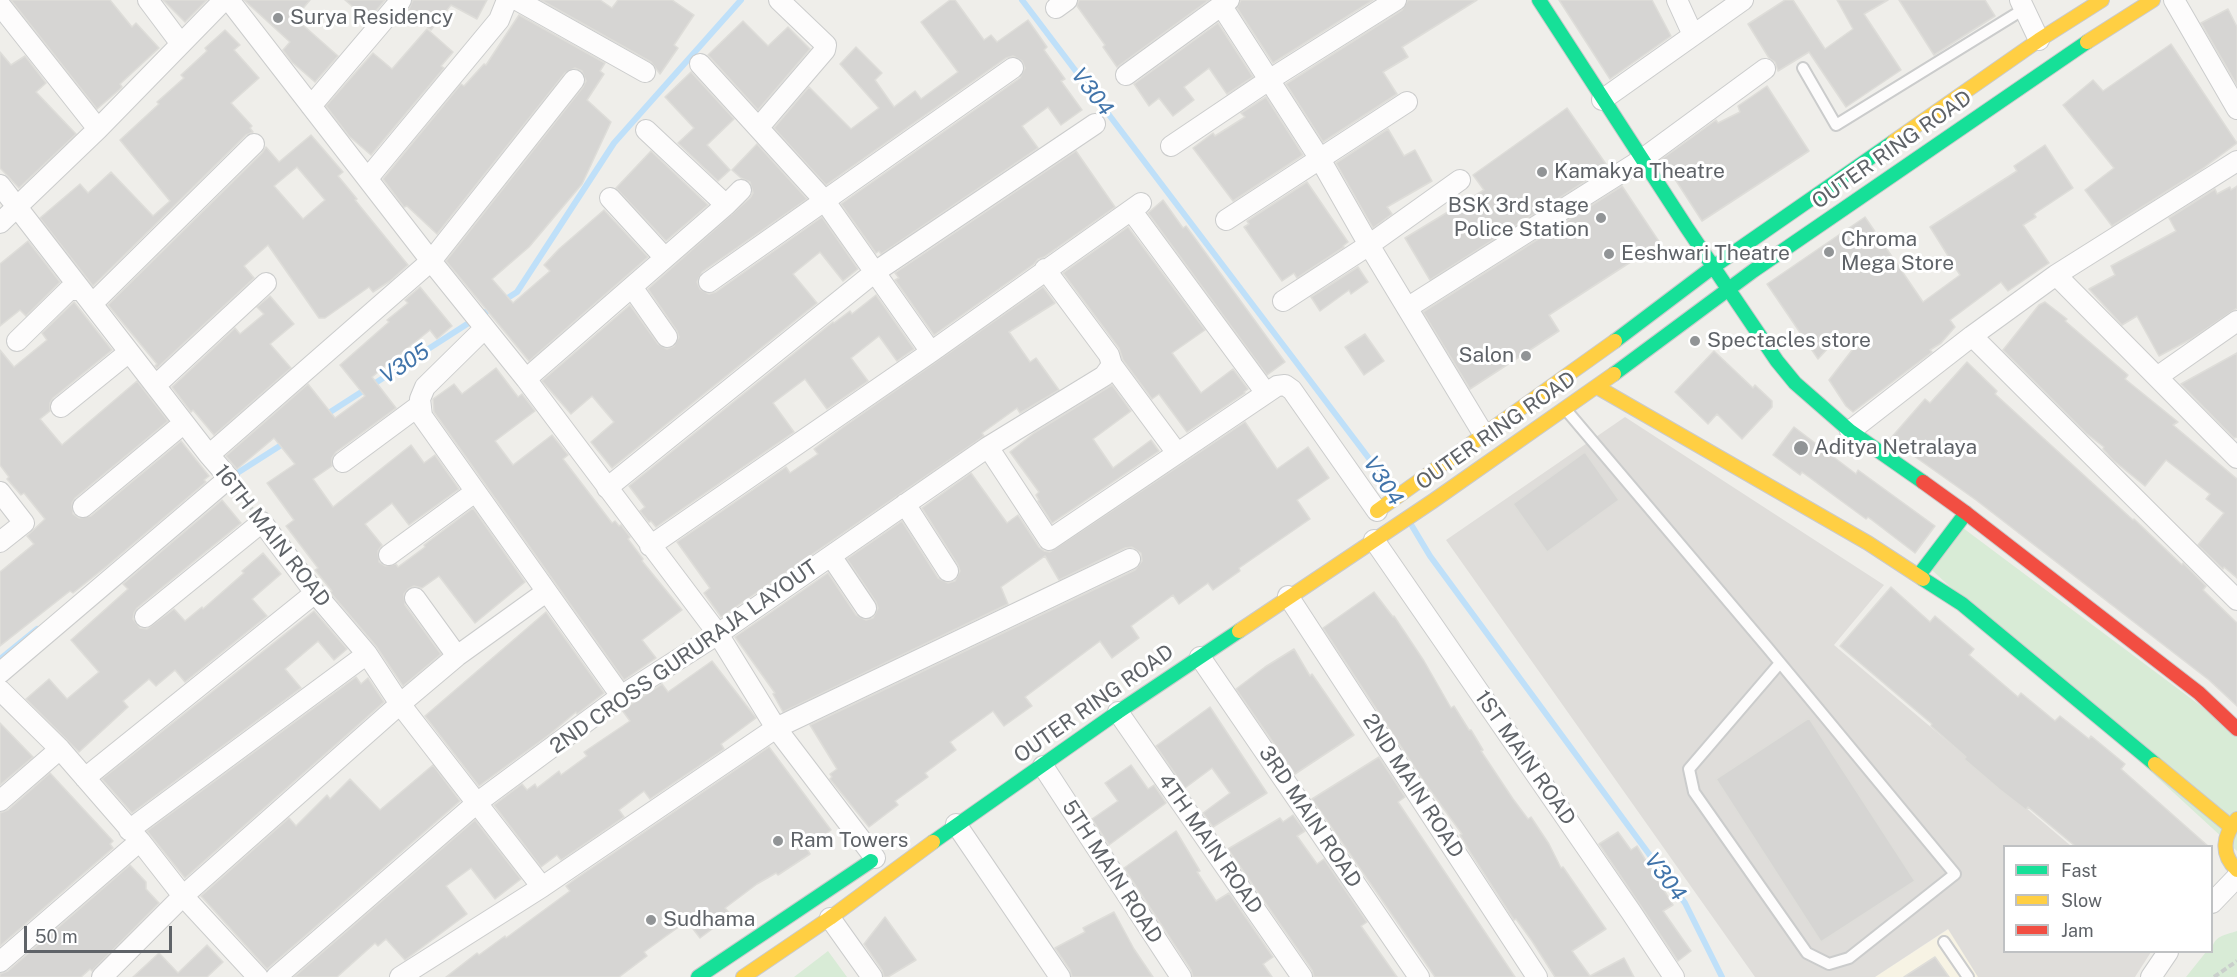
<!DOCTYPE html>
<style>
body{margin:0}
#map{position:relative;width:2237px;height:977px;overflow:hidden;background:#efeeea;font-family:"Public Sans",sans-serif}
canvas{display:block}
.legend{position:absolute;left:2003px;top:845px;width:210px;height:108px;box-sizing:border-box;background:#fff;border:2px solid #bfc1c3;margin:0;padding:8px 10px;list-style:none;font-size:18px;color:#5f6368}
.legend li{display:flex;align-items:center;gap:12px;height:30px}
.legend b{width:30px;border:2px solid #bfc1c3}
.scale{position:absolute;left:24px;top:926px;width:148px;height:27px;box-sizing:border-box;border:3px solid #5f6368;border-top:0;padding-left:8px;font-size:18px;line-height:21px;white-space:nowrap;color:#5f6368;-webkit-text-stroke:4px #fff;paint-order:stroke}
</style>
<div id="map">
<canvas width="2237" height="977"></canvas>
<ul class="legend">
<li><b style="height:8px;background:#16e098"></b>Fast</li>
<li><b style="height:8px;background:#ffcf43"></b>Slow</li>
<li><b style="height:8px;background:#f24e42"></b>Jam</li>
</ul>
<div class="scale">50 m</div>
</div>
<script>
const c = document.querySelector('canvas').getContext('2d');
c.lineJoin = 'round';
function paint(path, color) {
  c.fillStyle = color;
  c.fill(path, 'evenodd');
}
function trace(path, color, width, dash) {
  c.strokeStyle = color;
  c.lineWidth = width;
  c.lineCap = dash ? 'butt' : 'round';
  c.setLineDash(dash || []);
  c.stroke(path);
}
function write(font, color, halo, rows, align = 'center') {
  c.font = font + ' "Public Sans",sans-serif';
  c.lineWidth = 6;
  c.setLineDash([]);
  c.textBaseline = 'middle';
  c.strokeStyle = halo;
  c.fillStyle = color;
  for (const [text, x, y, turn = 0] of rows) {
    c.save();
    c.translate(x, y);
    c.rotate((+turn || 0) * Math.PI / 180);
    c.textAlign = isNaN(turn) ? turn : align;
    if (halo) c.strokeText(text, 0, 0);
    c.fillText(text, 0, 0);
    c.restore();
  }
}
paint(new Path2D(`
 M1949 929 1978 977H1875Z`), '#f7f3e4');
paint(new Path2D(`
 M1625 417 1884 585 1834 645 2071 846H2004V952H2151L2135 977H1978L1948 929 1875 977H1755L1446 540Z`), '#dfddda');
paint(new Path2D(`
 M1951 519 2237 733V851L1921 560Z
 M2237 931V977H2186L2206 952H2212C2212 936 2225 935 2237 931Z
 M828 951 847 977H794Z`), '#d8ebd6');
trace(new Path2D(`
 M1022 0 1374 465 1389 489
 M503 301 517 292 614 143 741 0
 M324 416 492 308
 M231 477 286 442
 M1412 526 1430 556 1685 903 1722 977
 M0 659 37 629`), '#bfe0f9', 6);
const building = new Path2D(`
 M11 0H110L132 27 136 23 159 48 120 84 122 87 119 90 97 109Z
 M163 0H207L185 22Z
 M244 0H310L295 18 338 56 315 82 292 62 283 50 290 42Z
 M345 0H385L368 20Z
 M413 0H487L477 19 451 5 431 30 408 11Z
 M541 0H600L612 8 618 0H672L694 15 674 45 678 48 660 74 651 62Z
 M950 0H955L984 40 991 35 997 42 1028 20 1047 47 1044 50 1065 79 1061 81 1082 110 1061 125 1048 107 1022 126 1038 148 881 254 879 251 876 253 841 204 1020 78 1025 68 1022 61 1013 56 1006 58 826 185 774 128 809 87 851 129 879 108 840 64 856 47 882 73 875 80 894 107 915 91 921 99 958 72 921 22Z
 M1079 0H1209L1117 67 1103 47 1105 45 1077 6Z
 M1241 0H1373L1273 63 1237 8Z
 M1408 0H1477L1402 47 1408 57 1383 72 1397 94 1323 142 1286 84 1402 10Z
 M1559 0H1652L1671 36 1610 79Z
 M1785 0H1793L1825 49 1853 29 1837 0H1888L1864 14 1901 70 1846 107 1809 52 1778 71 1775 62 1769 58 1748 24Z
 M1899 0H1985L1995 16 1934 55Z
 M2228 9 2237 27V85L2201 23Z
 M519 15 605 63 600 71 604 74 587 100 611 122 582 184 529 247 492 279 513 303 550 271 544 265 559 249 604 210 648 257 529 361 446 261 583 87 586 81 582 71 575 68 565 73 437 234 407 206 404 207 383 179 461 84 464 86 484 64 486 65Z
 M743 21 768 46 788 27 810 49 758 110 708 55Z
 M1218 23 1253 77 1227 94 1209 68 1184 87 1194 100 1173 116 1159 98 1149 106 1134 84Z
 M427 29 453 52 441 66 444 68 371 155 349 136 326 106 373 53 392 69Z
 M225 30 240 45 234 50 259 78 231 103 252 126 250 128 253 132 246 135 93 286 40 218 80 184 88 193 111 172 153 216 170 201 120 140 159 104 157 102 184 78 181 75 207 51 205 48Z
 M2171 44 2237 143 2202 169 2112 226 2085 190 2114 168 2063 105 2093 80 2103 91Z
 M0 52 11 65 25 56 46 83 36 92 76 134 19 188 0 168Z
 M691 72 734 119 707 145 730 170 718 181 678 143 694 128 665 97Z
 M1767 86 1809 151 1702 221 1662 159 1716 120 1718 123 1740 112 1738 106Z
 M1266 97 1303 155 1233 201 1193 148 1213 133 1215 136 1245 117 1241 113Z
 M1567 108 1608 167 1430 280 1405 238 1484 190 1473 175Z
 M1388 129 1404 156 1415 150 1432 181 1387 207 1392 214 1373 228 1336 163Z
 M311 135 343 172 338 176 357 199 355 200 408 265 390 281 373 292 369 287 325 318H319L268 245 244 266 254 278 157 368 155 366 157 364 108 305 262 153 266 147 279 162ZM297 167 325 200 303 219 274 186Z
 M757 144 807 199 702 272 697 282 700 289 709 294 716 292 822 217 858 269 843 281 820 252 793 274 817 303 612 468 591 442 614 422 592 396 571 414 542 381 630 305 658 344 667 349 674 346 679 337 677 331 648 289 750 198 753 193 750 182 741 178 732 170Z
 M2045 145 2073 188 2034 214 2036 217 2023 225 2049 263 2008 291 2001 282 1950 320 1955 327 1941 343 1930 350 1932 352 1853 412 1846 406 1829 380 1856 345 1842 333 1818 359 1767 284 1865 217 1923 302 1960 275 1930 227 2017 171 2014 166Z
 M651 151 708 205 666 241 616 188Z
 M1076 151 1115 207 1044 257 1038 259 1034 264 934 335 895 280 899 278 895 273Z
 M1307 182 1348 242 1343 246 1344 247 1297 278 1294 273 1282 281 1244 227 1249 224 1247 221Z
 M1622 186 1660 243 1549 315 1559 331 1470 389 1423 312Z
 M2237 186V308L2191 339 2159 356 2137 316 2122 325 2089 289 2115 275 2111 266 2176 231 2169 218 2215 189 2217 194 2230 187 2231 190Z
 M1163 200 1183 228 1186 226 1285 362 1267 375 1148 213Z
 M1128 227 1205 330 1172 353 1201 393 1233 369 1248 389 1244 392 1245 393 1187 432 1159 394 1152 399 1123 360 1119 348 1063 273Z
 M28 241 60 282 26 316 20 310 0 326V264Z
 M1358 267 1368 282 1351 294 1349 290 1320 311 1311 297Z
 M420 287 452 326 437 339 430 330 372 377 396 408 336 452 332 458V466L313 479 333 507 411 445 424 463 435 455 459 489 409 525 392 503 365 524 382 545 378 551 379 562 385 566 396 564 398 567 425 547 424 545 473 508 525 582 475 623 439 576 422 588 414 586 408 589 404 594 405 605 441 654 403 686 376 646 330 592 332 591 315 570 318 568 286 526 294 520 267 483 295 464 274 438 237 469 226 456 308 384 335 418 365 396 340 365 389 322 387 320 408 303 405 300Z
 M1043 287 1055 303 1009 332 1030 362 1036 358 1059 390 1020 413 1017 408 982 433 984 436 721 617 704 593 710 588 677 542 786 467 790 473 818 454 814 449 842 428Z
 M876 295 914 349 897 361 879 336 851 358 868 381 827 409 805 379 773 403 794 432 656 527 651 521 649 522 640 511 645 507 629 486 833 322 834 323 850 311 852 314Z
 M270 296 294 324 270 344 291 368 214 435 193 410 191 412 172 387 235 328 240 334 264 314 257 307Z
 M74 302 112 350 53 398 50 403V411L40 419 62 445 137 381 168 421 75 498 72 503 73 514 79 518 91 516 181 441 209 476 204 480 206 482 107 566 73 593 70 591 0 646V572L34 544 27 536 45 519 24 493 21 495 7 479 9 477 0 465V350L14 367 47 340 42 333Z
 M2045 302 2067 319 2065 321 2128 375 2125 379 2178 422 2173 425 2237 479V578L2224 567 2223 569 2198 545 2224 513 2206 499 2210 494 2166 460 2145 486 2113 460 2103 449 2104 447 2086 433 2003 350 2039 305Z
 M1365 334 1384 361 1364 375 1345 347Z
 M1714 351 1753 388 1755 385 1772 401V407L1742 439 1717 414 1708 424 1675 392Z
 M2237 353V437L2234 438 2181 384Z
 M1967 362 1997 391 1995 394 2133 520 2134 519 2182 565 2183 563 2206 586 2203 590 2237 623V706L2209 680 1976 500 1890 439 1925 399 1930 403Z
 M496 368 518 397 522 394 535 411 495 441 513 465 552 435 568 455 563 459 612 523 615 521 619 526 621 525 630 537 628 539 643 559 642 561 682 610 642 640 656 658 624 680 434 412 433 399 454 384 462 394Z
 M1112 385 1131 411 1093 439 1113 468 1151 440 1159 451 1052 523 1038 501 1039 500 1036 495 1039 492 1010 452 1034 433Z
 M1245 422 1277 469 1308 447 1329 478 1297 500 1310 519 1239 568 1240 571 1213 590 1208 583 1179 604 1173 595 1131 626 1139 638 1112 658 1100 641 1025 697 1032 706 1004 726 993 711 950 742 956 750 925 773 928 777 895 801 898 805 869 827 830 779 832 777 830 774 837 769 810 725 1135 570 1142 561 1141 553 1132 547 1125 548 1059 580 1045 556 1001 587 1008 604 783 712 773 694 775 693 735 637 828 573 856 615 866 620 873 618 878 608 876 602 847 559 902 521 938 578 948 583 955 581 960 571 958 565 922 508 971 473 1007 523 1018 515 1039 547 1044 551 1050 552Z
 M1794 427 1856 474 1858 470 1935 526 1915 553 1868 517 1866 519 1802 472 1800 475 1773 455Z
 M1585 452 1619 500 1547 552 1513 504Z
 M222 500 241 523 137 608 134 613 133 619 140 628 147 629 174 609 185 621 202 607 203 609 244 573 242 571 263 553 281 574 252 599 267 616 185 682 175 670 156 686 149 679 123 701 128 707 79 752 26 699 49 679 67 699 99 672 71 640 128 589 123 584Z
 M1891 587 1930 622 1935 616 1974 649 1969 655 2018 697 2021 693 2055 721 2060 716 2089 739 2091 736 2125 764 2121 769 2208 846H2075L2028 807 2026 810 1999 789 1964 759 1966 757 1931 726 1932 724 1840 646Z
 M1374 592 1393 617 1394 616 1424 661 1451 708 1454 706 1469 730H1471L1483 750 1481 751 1513 799 1528 819 1531 817 1549 844 1561 868 1563 867 1606 929 1572 951 1590 976 1624 958 1634 977H1555L1532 941 1516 919 1514 920 1470 852 1460 835 1462 834 1425 783 1323 628Z
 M314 611 347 649 334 660 318 641 317 642 285 669 301 688 132 813 102 779Z
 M546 612 604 693 577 714 576 712 550 734 479 786 425 716Z
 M1294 649 1310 676 1312 674 1354 735 1295 774 1236 689 1265 667Z
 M712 661 756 718 721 744 724 749 650 799 644 791 619 810 624 817 561 860 557 855 541 867 494 805 522 784 527 790 535 784 537 788 559 771 561 775 587 756 584 752 630 721 622 710 662 684 668 692Z
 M356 677 361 684 368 678 384 702 185 878 147 831Z
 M1210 707 1267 793 1213 827 1203 813 1230 793 1212 768 1185 788 1156 746Z
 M1809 718 1915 881 1821 942 1716 779Z
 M0 723 33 757 0 785Z
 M769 747 831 830 807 849 810 854 778 875 776 873 757 884 725 908 731 915 700 938 687 921 644 952 647 956 619 977H446L477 953 479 955 505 936 506 938 570 891 566 886 574 880Z
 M1379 757 1405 797 1398 802 1515 977H1435L1312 799Z
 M433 765 460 801 267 969 201 896 289 818 296 826 327 795 330 799 350 779 380 810Z
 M1131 765 1148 789 1154 785 1166 803 1109 845 1092 819 1118 801 1105 783Z
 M50 773 113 841 110 844 113 848 0 946V813L8 810Z
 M1293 815 1305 831 1297 836 1317 864 1324 859 1367 922 1361 926 1397 977H1314L1312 970 1228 849 1280 818 1283 822Z
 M475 820 521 879 495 899 471 868 446 886 467 914 405 960 386 939 378 946 375 943 337 977H294Z
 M1176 831 1200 871 1197 872 1216 901 1229 893 1273 957 1263 964 1272 977H1193L1191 970 1124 868Z
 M1618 832 1631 850 1637 846 1673 905 1663 911 1691 951 1678 961 1599 844Z
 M130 865 146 882V889L159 903 92 971 90 969 81 977H0V974L8 971Z
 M1114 912 1134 949 1153 977H1072L1070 970 1055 948 1085 932 1083 928Z
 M885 917 916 960 888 977H884L882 970 864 944Z
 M207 945 223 962 207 977H133L159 953 178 973Z
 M1935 957 1949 977H1904Z`);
paint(building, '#d6d5d3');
trace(building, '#deddd9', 1.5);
const lane = new Path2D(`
 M1803 68 1836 125 2024 9
 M1567 411 1767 647 1955 874 1849 958 1829 964 1807 953 1694 792 1689 769 1780 663
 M1944 942 1968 977`);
const street = new Path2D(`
 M148 0 181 44
 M229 0 431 261 526 379 718 634 776 728 875 858
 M517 0 645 72
 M1677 0 1693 35
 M2020 0 2039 40
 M2174 0 2237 109
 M0 5 98 129
 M1221 5 1320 159 1369 245 1484 435
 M1056 8 1067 0
 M700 64 824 200 931 352
 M1126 75 1229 0
 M1602 100 1743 0
 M311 106 401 0
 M759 127 825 50 826 45 779 0
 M646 130 726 205
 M1171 146 1269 80 1396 0
 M368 178 499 20 507 0
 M0 185 209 455 229 478 0 673
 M610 198 665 258
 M1131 210 1266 393
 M1226 220 1407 102
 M0 223 98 129 224 0
 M1045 269 1109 355 1112 365 1177 453
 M2056 275 2237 458
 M709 282 1013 68
 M632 287 667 337
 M1283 301 1369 245 1460 180
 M92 304 254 144
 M1407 308 1641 160 1765 69
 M485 328 425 387 420 399 422 416 621 696
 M1972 336 2237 600
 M17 341 69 290H81
 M2157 377 2237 321
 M526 379 726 205 741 190
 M156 385 266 283
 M61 407 129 352
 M1850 431 1972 336 2056 275 2237 161
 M988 447 1049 540 1277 386 1285 385 1292 390 1377 511
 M209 455 431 261 574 80
 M343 462 420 405
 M607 488 875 272 1095 124
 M0 492 24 523 0 542
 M905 504 948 571
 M83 507 184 423
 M1374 540 1631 912 1674 977
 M650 546 931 352 1141 203
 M389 555 475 492
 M831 556 866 608
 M1288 596 1537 977
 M415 598 457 656
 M145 617 262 522 315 593 367 654 400 704 542 887
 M1200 657 1419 977
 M0 690 60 749 140 841 183 896 258 977
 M1118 712 1302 977
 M1043 766 1181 977
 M85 778 315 593
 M0 801 60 749
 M956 824 1060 977
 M129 830 367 654
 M2212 903 2237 877
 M830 918 872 977
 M0 962 140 841
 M102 977 183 896 400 704 457 656 546 592
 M276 977 478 802 621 696 718 634 988 447 1104 376 1112 365
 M400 977 542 887 776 728 1130 559
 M2151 977 2168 952`);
const fast = new Path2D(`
 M1539 0 1687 228 1777 361 1795 383 1850 431 1923 482
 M1615 341 1713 267 1893 142
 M1614 374 1753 271 2087 42
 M1919 575 1966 513
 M1923 579 1962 604 2155 764
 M933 842 1118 712 1239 631
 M698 977 871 861`);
const slow = new Path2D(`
 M2087 42 2153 0
 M1893 142 2039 40 2102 0
 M1597 387 1868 543 1923 579
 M1377 511 1615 341
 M1239 631 1433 501 1614 374
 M2155 764 2230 826
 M2237 819C2223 836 2220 854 2237 870
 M743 977 830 918 933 842`);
const jam = new Path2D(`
 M1923 482 1966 513 2199 693 2237 729`);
trace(lane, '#cbcccc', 14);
trace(street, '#cbcccc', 22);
trace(fast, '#cacacb', 16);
trace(slow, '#cacacb', 16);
trace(jam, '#cacacb', 16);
trace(new Path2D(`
 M241 493 252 509
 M2214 977 2237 961`), '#cacfcc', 4, [6, 3]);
trace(lane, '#fdfcfc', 10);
trace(street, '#fdfcfc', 20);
trace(fast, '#16e098', 14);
trace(slow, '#ffcf43', 14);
trace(jam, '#f24e42', 14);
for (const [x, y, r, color] of [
 [278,18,6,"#919496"],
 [1542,172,6,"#919496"],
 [1601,218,6,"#919496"],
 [1829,252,6,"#919496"],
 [1609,254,6,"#919496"],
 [1695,341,6,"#919496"],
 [1526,356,6,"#919496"],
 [1801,448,8,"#919496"],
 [778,841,6,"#919496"],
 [651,920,6,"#919496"]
]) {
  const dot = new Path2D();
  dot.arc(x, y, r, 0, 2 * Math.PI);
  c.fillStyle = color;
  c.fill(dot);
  trace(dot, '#fff', 2);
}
write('21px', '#5f6368', '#fff', [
 ["Surya Residency",290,18],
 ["Kamakya Theatre",1554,172],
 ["BSK 3rd stage",1589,206,"right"],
 ["Police Station",1589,230,"right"],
 ["Chroma",1841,240],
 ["Mega Store",1841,264],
 ["Eeshwari Theatre",1621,254],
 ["Spectacles store",1707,341],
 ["Salon",1514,356,"right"],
 ["Aditya Netralaya",1814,448],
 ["Ram Towers",790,841],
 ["Sudhama",663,920]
], 'left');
write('21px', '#5f6368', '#fff', [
 ["OUTER RING ROAD",1892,150,-35],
 ["OUTER RING ROAD",1496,431,-35],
 ["16TH MAIN ROAD",272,536,52],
 ["2ND CROSS GURURAJA LAYOUT",684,657,-35],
 ["OUTER RING ROAD",1094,704,-35],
 ["1ST MAIN ROAD",1525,758,55],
 ["2ND MAIN ROAD",1413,786,57],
 ["3RD MAIN ROAD",1310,817,56],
 ["4TH MAIN ROAD",1210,844,55],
 ["5TH MAIN ROAD",1112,872,57]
]);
write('italic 22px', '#4174aa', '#fff', [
 ["V304",1092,92,53],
 ["V305",405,364,-33],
 ["V304",1383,481,57],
 ["V304",1665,877,54]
]);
</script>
